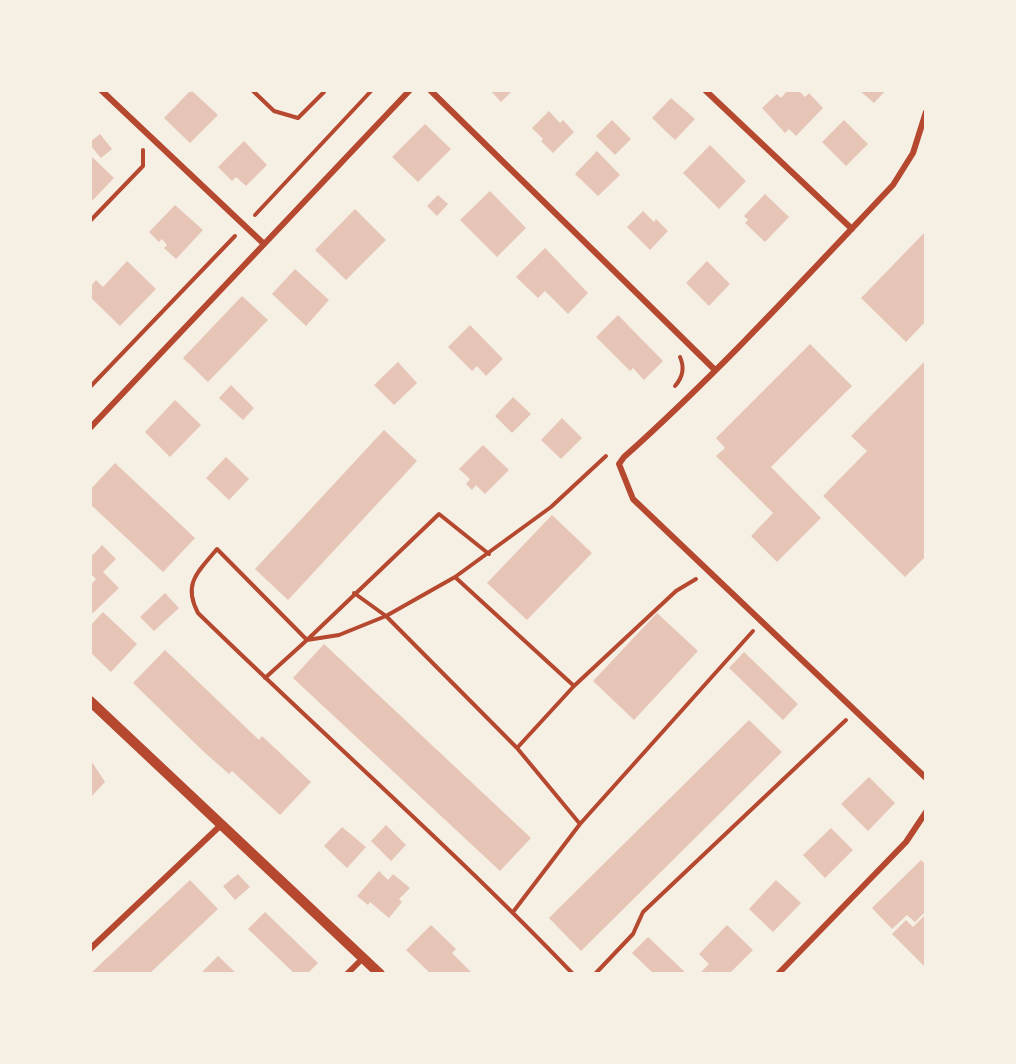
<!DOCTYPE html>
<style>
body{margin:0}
#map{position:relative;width:1016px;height:1064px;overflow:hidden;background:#f6efe4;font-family:"DejaVu Sans",sans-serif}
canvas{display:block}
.frame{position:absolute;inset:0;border:92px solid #f6efe4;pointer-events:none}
</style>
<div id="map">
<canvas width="1016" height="1064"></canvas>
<div class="frame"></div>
</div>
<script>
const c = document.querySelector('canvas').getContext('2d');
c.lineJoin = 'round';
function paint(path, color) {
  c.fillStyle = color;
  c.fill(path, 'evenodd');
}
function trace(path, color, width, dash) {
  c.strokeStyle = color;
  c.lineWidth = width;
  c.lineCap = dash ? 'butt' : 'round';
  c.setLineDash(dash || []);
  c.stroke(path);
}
paint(new Path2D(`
 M191 90 218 115 190 143 164 118Z
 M490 90H513L501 102Z
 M788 90H798L805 97 809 93 823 108 796 136 789 129 785 133 762 108 777 94 781 98Z
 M859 90H886L874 103Z
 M671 98 695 119 675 140 652 118Z
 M549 111 560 123 563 120 574 132 553 153 541 141 543 139 532 128Z
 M612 120 631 139 615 155 596 136Z
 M844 120 868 144 846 166 822 142Z
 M425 124 451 149 418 182 392 157Z
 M100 134 112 149 101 158 90 145V142Z
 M244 141 267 165 246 186 236 177 232 181 218 167Z
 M710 145 746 181 719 209 683 173Z
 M597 151 620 175 598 196 575 174Z
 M90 155 114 178 90 203Z
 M490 191 526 228 497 257 460 220Z
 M765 194 789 217 765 242 745 223 748 220 744 216Z
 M438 195 448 204 437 216 427 206Z
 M175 205 203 230 176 259 164 248 167 245 162 239 159 242 149 232Z
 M355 209 386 240 346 280 315 250Z
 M643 211 654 222 656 219 668 231 650 250 627 227Z
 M926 231V321L906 342 861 298Z
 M545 248 588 293 568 314 545 291 538 298 516 277Z
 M127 261 156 289 120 326 90 297V287L96 280 103 287Z
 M707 261 730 284 709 306 686 283Z
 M295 269 329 300 306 326 272 294Z
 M242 296 268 320 208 382 183 358Z
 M618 315 663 361 644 380 633 368 630 371 596 337Z
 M470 325 503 359 486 376 477 366 472 371 448 347Z
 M810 344 852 386 771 467 821 518 777 562 751 536 773 513 716 456 725 448 716 438Z
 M926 360V556L905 577 823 496 867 451 851 436Z
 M398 362 417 383 394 405 374 385Z
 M231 385 254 408 243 420 219 398Z
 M513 397 531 414 512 433 495 416Z
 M175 400 201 425 170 457 145 432Z
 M562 418 582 438 561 459 541 440Z
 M384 430 417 461 288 600 255 569Z
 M483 445 509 470 485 494 476 485 472 490 466 484 470 479 459 469Z
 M226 457 249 479 229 500 206 478Z
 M115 463 195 538 163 572 90 504V490Z
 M552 515 592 553 527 620 487 583Z
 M102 545 116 559 103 572 119 588 93 613 90 610V586L96 579 90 573V558Z
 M165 593 179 608 154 631 140 617Z
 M103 612 137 644 111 672 90 652V626Z
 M657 613 698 651 634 720 593 681Z
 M324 644 531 838 500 871 293 678Z
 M165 650 259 740 262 736 311 782 280 815 232 771 229 774 204 752 133 683Z
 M744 652 798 704 783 720 729 668Z
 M749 720 782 752 581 951 549 918Z
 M90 759 105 782 90 798Z
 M869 777 895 803 868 831 841 804Z
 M386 825 406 845 391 861 371 841Z
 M342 827 366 847 347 868 324 846Z
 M831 828 853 850 825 878 803 855Z
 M921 860 926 865V911L915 922 907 915 892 929 872 908Z
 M379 871 388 880 393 874 410 888 399 899 402 902 389 918 370 902 368 905 357 896Z
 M238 874 250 887 235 900 223 886Z
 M190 880 218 909 149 974H90Z
 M776 880 801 903 773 932 749 909Z
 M265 912 318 963 307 974H295L248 929Z
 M924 916 926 917V968L892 934 906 920 913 927Z
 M431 925 456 949 452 953 473 974H431L406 950Z
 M727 925 753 950 729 974H699L709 964 699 954Z
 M648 937 687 974H654L632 953Z
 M218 956 237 974 201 973Z`), '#e6c5b7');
trace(new Path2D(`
 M252 90 274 111 298 118 324 92
 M255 215 372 90
 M90 221 143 166V150
 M675 386C683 377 685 368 680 357
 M90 387 235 236
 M606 456 551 507 455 577 574 686 676 591 696 579
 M455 577 386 616 339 635 307 640 217 549C199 571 182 583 198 613 322 734 453 849 573 974
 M354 593 386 616 517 748 580 824
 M265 678 307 640 439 514 489 554
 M517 748 574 686
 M513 912 580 824 753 631
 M595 974 633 934 643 912 846 720`), '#b5482f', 4);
trace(new Path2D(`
 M101 90 264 244
 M430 90 715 370
 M705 90 852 229
 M926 112 913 153 893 185C806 277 719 372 624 457L619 464 633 499 926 778
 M90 428 410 90
 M90 949 221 825
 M347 974 363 958
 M778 974 906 842 926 812`), '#b5482f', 6);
trace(new Path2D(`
 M90 701 380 974`), '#b5482f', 10);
</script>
